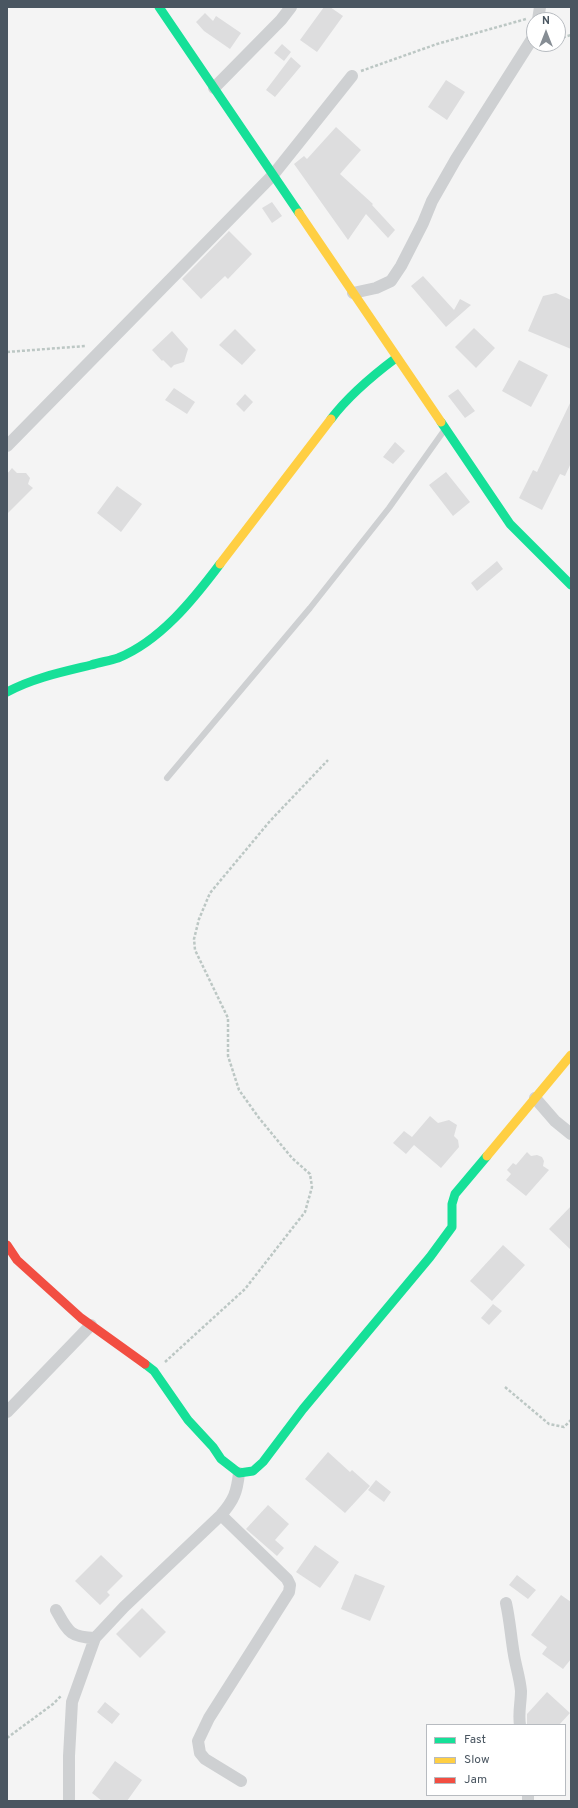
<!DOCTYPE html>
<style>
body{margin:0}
#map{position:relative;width:578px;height:1808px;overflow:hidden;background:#f4f4f4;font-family:Overpass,sans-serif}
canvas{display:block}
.frame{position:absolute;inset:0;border:8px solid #4a5661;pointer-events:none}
.legend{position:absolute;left:426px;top:1724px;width:140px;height:72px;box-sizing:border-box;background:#fff;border:1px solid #b7bbc0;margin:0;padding:5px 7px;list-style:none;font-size:12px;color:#4a5661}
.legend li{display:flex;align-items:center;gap:8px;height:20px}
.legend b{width:20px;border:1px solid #b7bbc0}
.north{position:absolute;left:526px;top:12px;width:40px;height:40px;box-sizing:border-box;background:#fff;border:1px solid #b7bbc0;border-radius:50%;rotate:0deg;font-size:11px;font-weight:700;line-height:16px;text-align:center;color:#4a5661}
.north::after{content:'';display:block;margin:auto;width:14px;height:18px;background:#868d94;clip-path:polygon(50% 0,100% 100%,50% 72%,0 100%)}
</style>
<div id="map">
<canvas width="578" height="1808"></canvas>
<div class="frame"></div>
<ul class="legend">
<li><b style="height:5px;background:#16e098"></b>Fast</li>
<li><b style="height:5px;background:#ffcf43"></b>Slow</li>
<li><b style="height:5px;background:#f24e42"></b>Jam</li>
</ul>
<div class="north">N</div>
</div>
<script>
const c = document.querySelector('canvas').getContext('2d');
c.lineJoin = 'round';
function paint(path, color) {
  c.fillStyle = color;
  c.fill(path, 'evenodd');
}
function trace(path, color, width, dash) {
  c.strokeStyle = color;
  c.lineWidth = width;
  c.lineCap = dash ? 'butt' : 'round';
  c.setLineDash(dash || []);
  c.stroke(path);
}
paint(new Path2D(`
 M324 7H330L343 16 317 52 300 40Z
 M205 13 213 21 216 16 241 33 230 49 204 31 196 22Z
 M282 44 291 52 284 61 274 53Z
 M291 57 301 66 275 97 266 90Z
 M446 80 465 92 447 120 428 107Z
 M336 127 361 150 340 174 373 204 372 205 395 230 388 238 366 214 348 240 294 164 304 156 307 159Z
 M272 202 282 216 272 223 262 208Z
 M229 231 252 254 228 279 225 276 201 299 182 279Z
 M423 276 454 310 460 299 471 305 446 327 411 286Z
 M556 293 571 300V349L528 331 543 296Z
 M474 328 495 348 476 368 455 347Z
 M235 329 256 350 242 365 219 345Z
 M172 331 188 349 184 362 174 365 171 368 163 360 162 361 152 350Z
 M519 360 548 375 531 407 502 391Z
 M174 388 195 402 187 414 165 400Z
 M458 389 475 411 465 418 448 396Z
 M245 394 253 402 244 412 236 404Z
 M571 401V463L565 476 560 474 542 510 519 498 533 470 537 472Z
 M395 442 405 451 393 464 383 457Z
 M12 468 17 473H26L30 478 28 484 33 488 7 514V474Z
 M446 472 470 502 453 516 429 485Z
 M117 486 142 504 121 532 97 513Z
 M497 561 503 569 477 591 471 583Z
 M430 1116 438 1123 449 1120 457 1125 454 1136 458 1140 459 1147 441 1168 414 1145 406 1154 393 1143 404 1131 412 1137Z
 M527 1152 531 1156 537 1155 542 1157 544 1161 543 1166 549 1170 526 1196 506 1180 511 1174 507 1170 513 1163 516 1165Z
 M571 1206V1250L549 1229Z
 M503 1245 525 1265 492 1301 470 1281Z
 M493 1304 502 1311 489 1325 481 1318Z
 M328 1452 350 1472 352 1470 370 1486 345 1513 305 1479Z
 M376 1480 391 1492 384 1502 368 1490Z
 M268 1505 289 1524 275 1540 284 1548 277 1556 246 1529Z
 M315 1545 339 1562 320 1588 296 1572Z
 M101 1555 123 1576 107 1592 110 1595 100 1605 75 1581Z
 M355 1574 385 1586 370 1621 341 1609Z
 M517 1575 536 1590 528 1599 509 1585Z
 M561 1595 571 1602V1659L563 1669 542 1654 547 1647 531 1635Z
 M142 1608 166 1632 140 1658 116 1634Z
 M547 1692 570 1713 559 1725H527V1714Z
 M105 1702 120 1714 112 1724 97 1712Z
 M115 1761 142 1780 127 1801H102L92 1793Z`), '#ddddde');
trace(new Path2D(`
 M558 39 571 35
 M361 71 437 44 526 19
 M7 352 86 346
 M165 1362 245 1289 305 1212 312 1187 310 1174 292 1158 259 1118 239 1090 228 1056V1018L195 950 194 939 199 919 210 893 270 821 328 760
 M505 1387 549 1424 564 1427 571 1420
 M7 1738 53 1704 61 1696`), '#bcc7c4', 2.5, [3, 2]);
trace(new Path2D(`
 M167 778 310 608 389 508 443 432`), '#ced0d2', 6);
trace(new Path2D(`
 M538 20 540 7
 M214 88 281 20 291 7
 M353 293 376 288 391 281 401 266 423 223 432 201 456 159 534 36
 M7 446 273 175 352 76
 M535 1098 555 1121 571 1134
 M7 1412 91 1325
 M221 1515 287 1579 290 1585 289 1592 209 1718 198 1741 200 1753 205 1759 241 1781
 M506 1603C510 1621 511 1638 514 1655 516 1667 520 1679 521 1691 521 1703 518 1713 520 1725
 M56 1610C68 1631 69 1637 95 1638
 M69 1801V1756L72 1702 95 1638 124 1607 221 1515C234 1500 237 1492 239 1473
 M528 1801V1795`), '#ced0d2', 12);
trace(new Path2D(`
 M159 7 299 213
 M331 419C349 395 372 376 396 358
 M441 422 510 524 571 585
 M7 692C33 678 62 672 91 665 100 662 109 661 118 658 160 641 193 600 220 564
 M145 1364 154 1371 188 1420 213 1447 221 1459 239 1473 253 1471 263 1462 303 1409 430 1257 452 1227V1204L455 1194 487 1156`), '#16e098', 9);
trace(new Path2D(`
 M299 213 441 422
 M220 564 331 419
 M487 1156 571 1055`), '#ffcf43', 9);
trace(new Path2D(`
 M7 1245 17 1260 81 1318 145 1364`), '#f24e42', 9);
</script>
